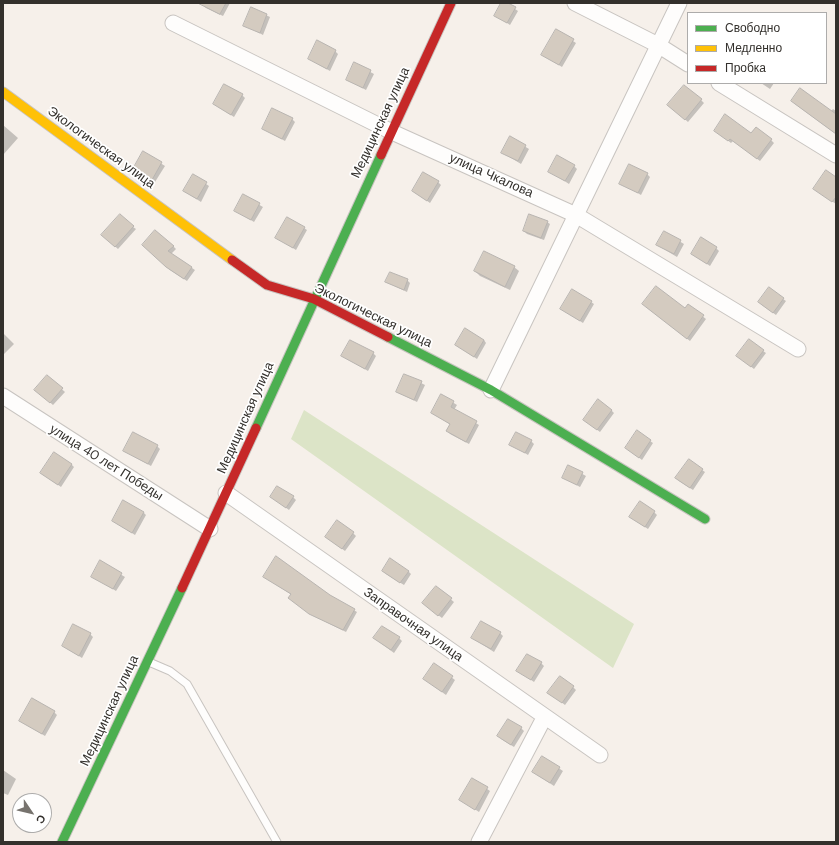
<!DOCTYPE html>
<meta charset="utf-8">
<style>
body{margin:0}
#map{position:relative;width:839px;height:845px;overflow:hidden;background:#f6f0ea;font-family:"DM Sans",sans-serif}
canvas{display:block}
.frame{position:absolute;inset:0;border:4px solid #33302c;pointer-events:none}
.legend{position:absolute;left:687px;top:12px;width:140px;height:72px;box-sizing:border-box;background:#fff;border:1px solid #adacab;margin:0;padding:5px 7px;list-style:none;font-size:12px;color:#33302c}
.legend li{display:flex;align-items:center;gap:8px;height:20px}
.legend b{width:20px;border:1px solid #adacab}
.north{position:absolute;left:12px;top:793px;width:40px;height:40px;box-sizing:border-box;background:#fff;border:1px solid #adacab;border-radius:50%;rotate:125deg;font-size:11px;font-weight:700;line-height:16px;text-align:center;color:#33302c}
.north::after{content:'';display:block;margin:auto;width:14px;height:18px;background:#77736e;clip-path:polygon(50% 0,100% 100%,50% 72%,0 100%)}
</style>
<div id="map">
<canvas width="839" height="845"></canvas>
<div class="frame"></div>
<ul class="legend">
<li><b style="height:5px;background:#4caf50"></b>Свободно</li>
<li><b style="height:5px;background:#ffc107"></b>Медленно</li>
<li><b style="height:5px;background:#c62828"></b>Пробка</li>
</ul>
<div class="north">С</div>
</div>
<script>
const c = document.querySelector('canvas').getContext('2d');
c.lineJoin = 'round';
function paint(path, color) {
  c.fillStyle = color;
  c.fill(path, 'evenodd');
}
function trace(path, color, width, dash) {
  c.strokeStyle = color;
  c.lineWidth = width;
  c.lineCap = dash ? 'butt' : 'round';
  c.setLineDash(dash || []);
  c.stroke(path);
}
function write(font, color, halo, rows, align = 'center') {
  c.font = font + ' "DM Sans",sans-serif';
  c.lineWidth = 3.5;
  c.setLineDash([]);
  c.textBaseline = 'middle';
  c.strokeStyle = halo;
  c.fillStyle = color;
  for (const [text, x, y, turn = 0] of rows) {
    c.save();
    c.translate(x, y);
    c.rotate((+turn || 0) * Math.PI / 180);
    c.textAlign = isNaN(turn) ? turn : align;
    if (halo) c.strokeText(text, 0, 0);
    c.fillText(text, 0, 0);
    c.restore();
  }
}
paint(new Path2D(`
 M304 410 634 624 613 668 291 439Z`), '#dce4c7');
paint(new Path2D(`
 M204 3H230L223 16 206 8 203 5Z
 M502 3H506L518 11 510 25 495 15Z
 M251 8 270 17 263 35 244 25Z
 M556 30 576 43 562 67 542 55Z
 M335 51 338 54 330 71 309 59Z
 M355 64 374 74 366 90 347 80Z
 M761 83H774L770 89Z
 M242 95 245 98 234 117 214 104Z
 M701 100 704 103 688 122 672 108Z
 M795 104 831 111 833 109 836 111V134Z
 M292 119 295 122 285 141 263 129Z
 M3 125 18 138 3 155Z
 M718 133 751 135 771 140 774 143 760 161 733 141 731 143Z
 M511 138 529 149 521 164 503 153Z
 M143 152 165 166 155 182 134 168Z
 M574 166 577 169 569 184 549 171Z
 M647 174 650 177 641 195 620 183Z
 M193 175 209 186 201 202 184 191Z
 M836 178V204L818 192Z
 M438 182 441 185 430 203 413 191Z
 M244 196 263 207 254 222 236 211Z
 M547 222 550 224 544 240 527 234 524 231Z
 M133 227 136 229 118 249 102 235Z
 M304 228 307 230 296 250 280 240Z
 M664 232 684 244 677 257 657 245Z
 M143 245 173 246 176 249 171 254 195 270 187 281 170 270Z
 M716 248 719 251 710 266 692 254Z
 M514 267 519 271 510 290 480 276 475 271Z
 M407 280 410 283 407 292 386 282Z
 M783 299 786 301 776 315 762 305Z
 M591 302 594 304 583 323 561 309Z
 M688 305 706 319 690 341 646 307 685 309Z
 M3 333 14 344 3 355Z
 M484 340 486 343 477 359 456 345Z
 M763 351 766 353 754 369 737 356Z
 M373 353 376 356 368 371 342 356Z
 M405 375 425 385 417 402 397 392Z
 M47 376 65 392 53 405 36 390Z
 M441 395 457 405 454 410 479 425 469 444 450 434 448 431 451 425 432 413Z
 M611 410 614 413 600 432 584 420Z
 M531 441 534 444 528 455 510 444Z
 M650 441 653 443 642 460 626 448Z
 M157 446 160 449 151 466 124 451Z
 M71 464 74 467 61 487 41 473Z
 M568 466 586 476 580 487 563 478Z
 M702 470 705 472 693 490 679 481Z
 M271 497H293L296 500 289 510Z
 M143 512 146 515 135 535 113 521Z
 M654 512 657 515 648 529 634 520Z
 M353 533 356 536 345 551 326 537Z
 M100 562 125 577 116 591 92 576Z
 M408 571 411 574 404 585 386 574Z
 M264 577 329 596 357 612 346 632 314 616 292 601V595Z
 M436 587 454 602 442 618 426 606Z
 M500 633 503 636 494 652 472 638Z
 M90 634 93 637 82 658 63 646Z
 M374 638H399L402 641 394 653Z
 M541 663 544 666 534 682 518 671Z
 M434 664 455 680 446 695 424 679Z
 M573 687 576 690 565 705 549 693Z
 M54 712 57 715 45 736 20 721Z
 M521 728 524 731 514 747 501 739Z
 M542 757 563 771 554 786 533 772Z
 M3 770 16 779 8 795 3 793Z
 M473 779 490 791 479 812 461 800Z`), '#0003');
const building = new Path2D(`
 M198 3H226L220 14Z
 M501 3H508L516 7 507 23 494 16Z
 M251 7 267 14 260 33 243 26Z
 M556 29 574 39 559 65 541 55Z
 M317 40 336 50 327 69 308 59Z
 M354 62 371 70 363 88 346 80Z
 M224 84 243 94 231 115 213 104Z
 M684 85 702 99 685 120 667 105Z
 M800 88 836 114V134L791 101Z
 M272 108 293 118 282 139 262 129Z
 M725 114 751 133 756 127 772 139 757 159 730 139 728 141 714 131Z
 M510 136 526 145 518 161 501 153Z
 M143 151 162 162 152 180 133 169Z
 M557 155 575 165 565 181 548 172Z
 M629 164 648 173 638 193 619 184Z
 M826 170 836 177V197L832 202 813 189Z
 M423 172 439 181 427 201 412 191Z
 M193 174 207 182 197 199 183 191Z
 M243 194 260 203 251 220 234 211Z
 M120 214 134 226 115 247 101 235Z
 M529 214 548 221 541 238 523 231Z
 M287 217 305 227 293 248 275 238Z
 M155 230 174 246 168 251 192 267 184 279 166 267 142 245Z
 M664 231 681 240 674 254 656 245Z
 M701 237 717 247 707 264 691 254Z
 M484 251 515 266 505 287 474 271Z
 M390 272 408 279 404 290 385 282Z
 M656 286 685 308 688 304 704 315 687 339 642 304Z
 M769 287 784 298 773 313 758 302Z
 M572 289 592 301 580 321 560 309Z
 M465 328 484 340 474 357 455 345Z
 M749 339 764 350 751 367 736 356Z
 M350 340 374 352 365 369 341 356Z
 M404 374 422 381 414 400 396 392Z
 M47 375 63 388 50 403 34 390Z
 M441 394 454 401 451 407 477 421 466 442 446 431 450 424 431 413Z
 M598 399 612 410 597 430 583 420Z
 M637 430 651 440 639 458 625 448Z
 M133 432 158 445 148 464 123 451Z
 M516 432 532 440 525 453 509 445Z
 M54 452 72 464 58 485 40 473Z
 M689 459 703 469 690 488 675 478Z
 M568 465 583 472 577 485 562 478Z
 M277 486 294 496 286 508 270 497Z
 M123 500 144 512 132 533 112 521Z
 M640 501 655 511 645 527 629 517Z
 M337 520 354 532 342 549 325 537Z
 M276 556 330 595 355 609 343 630 309 614 288 598 291 594 263 577Z
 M390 558 409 571 400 583 382 571Z
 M100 560 122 573 113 589 91 577Z
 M436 586 452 598 438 616 422 603Z
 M481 621 501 632 491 649 471 638Z
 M73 624 91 633 79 656 62 646Z
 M382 626 400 637 391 650 373 638Z
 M527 654 542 662 531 680 516 671Z
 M434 663 453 676 442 692 423 679Z
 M560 676 574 686 562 703 547 693Z
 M32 698 55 711 42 734 19 721Z
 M508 719 522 727 511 745 497 736Z
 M542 756 560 767 550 783 532 772Z
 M472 778 488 787 475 810 459 800Z`);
paint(building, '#d4cbc0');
trace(building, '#b8b4b0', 1);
const lane = new Path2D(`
 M149 662 170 671 187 684 277 842`);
const street = new Path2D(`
 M575 3 658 45 688 64
 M173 23 392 132 576 215 798 349
 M719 83 836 155
 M491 390 679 3
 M3 396 210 529
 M226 493 600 755
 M479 842 544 718`);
const fast = new Path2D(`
 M388 337 491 390 705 519
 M256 428 381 155
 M62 842 182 588`);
const slow = new Path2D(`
 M3 92 232 260`);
const jam = new Path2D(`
 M381 155 451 3
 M232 260 267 285 314 299 388 337
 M182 588 256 428`);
trace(lane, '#c8c4c0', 9);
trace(street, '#c8c4c0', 17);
trace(fast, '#c8c4c0', 11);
trace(slow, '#c8c4c0', 11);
trace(jam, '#c8c4c0', 11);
trace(lane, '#fefdfc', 7);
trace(street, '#fefdfc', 15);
trace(fast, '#4caf50', 9);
trace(slow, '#ffc107', 9);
trace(jam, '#c62828', 9);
write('13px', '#33302c', '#fff', [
 ["Медицинская улица",381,123,-65],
 ["Экологическая улица",101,148,36],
 ["улица Чкалова",491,176,24],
 ["Экологическая улица",373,316,26],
 ["Медицинская улица",246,418,-66],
 ["улица 40 лет Победы",106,463,32],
 ["Заправочная улица",413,625,35],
 ["Медицинская улица",110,711,-65]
]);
</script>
